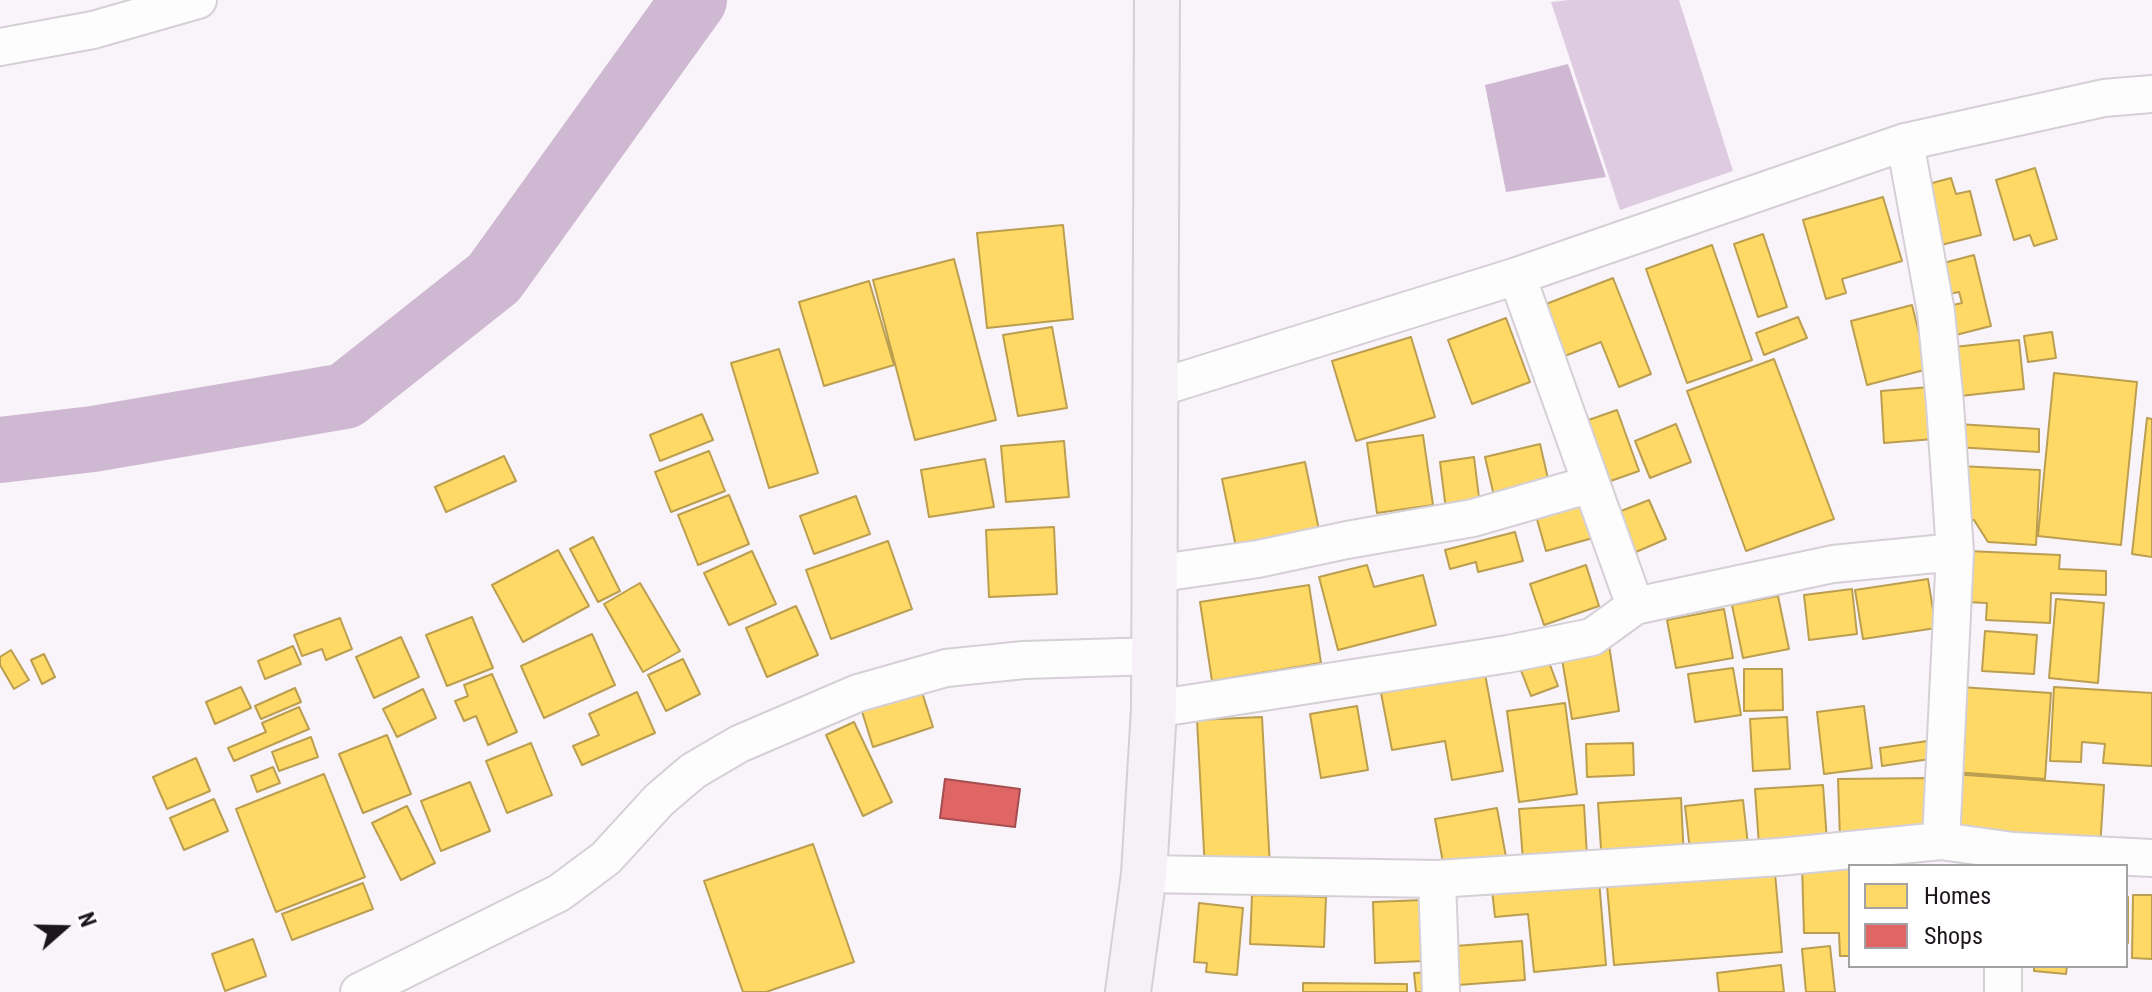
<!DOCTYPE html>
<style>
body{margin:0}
#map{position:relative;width:2152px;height:992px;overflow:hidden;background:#f9f3fa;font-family:"Roboto Condensed",sans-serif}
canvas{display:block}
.legend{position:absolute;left:1848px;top:864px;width:280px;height:104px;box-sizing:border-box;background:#fff;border:2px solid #a4a1a4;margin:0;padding:10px 14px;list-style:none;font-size:24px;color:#1c151c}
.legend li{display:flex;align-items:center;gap:16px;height:40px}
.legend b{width:40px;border:2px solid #a4a1a4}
.north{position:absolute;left:24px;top:888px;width:80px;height:80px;-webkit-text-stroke:6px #fff;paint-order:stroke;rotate:70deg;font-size:22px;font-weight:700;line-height:32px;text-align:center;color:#1c151c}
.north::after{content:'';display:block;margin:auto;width:28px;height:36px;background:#1c151c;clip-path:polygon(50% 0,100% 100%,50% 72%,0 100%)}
</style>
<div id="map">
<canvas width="2152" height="992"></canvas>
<ul class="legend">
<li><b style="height:22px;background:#ffd966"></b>Homes</li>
<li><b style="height:22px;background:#e06666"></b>Shops</li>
</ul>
<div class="north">N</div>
</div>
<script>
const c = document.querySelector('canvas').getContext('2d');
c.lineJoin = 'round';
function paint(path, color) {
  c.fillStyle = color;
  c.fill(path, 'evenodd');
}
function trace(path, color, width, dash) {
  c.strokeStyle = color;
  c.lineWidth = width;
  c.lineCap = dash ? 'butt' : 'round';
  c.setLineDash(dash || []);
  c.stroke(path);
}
paint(new Path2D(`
 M1569 0H1679L1733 171 1620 210 1551 2Z`), '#dfcbe1');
paint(new Path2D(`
 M1568 64 1606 177 1506 192 1485 85Z`), '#cfb8d1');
const homes = new Path2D(`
 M2035 168 2057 239 2034 246 2030 235 2014 240 1996 180Z
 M1951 178 1956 194 1970 191 1981 235 1937 246 1921 186Z
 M1883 197 1902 261 1842 279 1846 293 1826 299 1803 220Z
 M1063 225 1073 319 987 328 977 233Z
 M1763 234 1787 307 1758 317 1734 244Z
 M1712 245 1752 360 1687 383 1646 269Z
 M1974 255 1991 326 1948 337 1940 308 1962 303 1959 292 1944 295 1936 265Z
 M954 259 996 420 915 440 873 280Z
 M1613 278 1651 374 1619 387 1601 342 1562 357 1541 306Z
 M869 281 894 365 824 386 799 302Z
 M1912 305 1928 369 1867 385 1851 321Z
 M1798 317 1807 338 1764 355 1756 333Z
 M1506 318 1530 382 1472 404 1448 340Z
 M1052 327 1067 408 1018 416 1003 335Z
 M2052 332 2056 358 2028 362 2024 336Z
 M1411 337 1435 417 1356 441 1332 361Z
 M2019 340 2024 389 1960 396 1954 347Z
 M779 349 818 473 769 488 731 363Z
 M1774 359 1834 519 1746 551 1687 391Z
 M2054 373 2137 382 2121 545 2038 536Z
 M1930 387 1934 439 1884 443 1881 391Z
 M1617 410 1639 471 1602 484 1580 423Z
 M702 414 713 440 660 461 650 435Z
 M2147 418 2152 419V557L2132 554Z
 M1676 424 1691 462 1650 478 1635 441Z
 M1957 424 2039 429V452L1955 447Z
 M1423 435 1433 505 1377 513 1367 443Z
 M1064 441 1069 497 1006 502 1001 446Z
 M1540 444 1549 483 1494 496 1485 457Z
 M709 451 725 491 671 512 655 472Z
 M504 456 516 481 446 512 435 487Z
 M1474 457 1480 506 1446 510 1440 462Z
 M985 459 994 507 929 517 921 470Z
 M1305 462 1319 530 1236 547 1222 479Z
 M1959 466 2040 470 2036 545 1988 542 1974 520 1956 519Z
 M729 495 749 544 698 565 678 515Z
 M856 496 870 534 814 554 800 516Z
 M1649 500 1666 539 1629 555 1611 515Z
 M1583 503 1593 538 1546 551 1536 516Z
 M1054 527 1057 594 989 597 986 530Z
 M1515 532 1523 561 1478 572 1476 562 1450 569 1445 550Z
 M593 537 620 591 598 602 570 549Z
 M888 541 912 609 831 639 806 570Z
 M558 550 589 606 523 642 492 585Z
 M752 551 776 604 729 625 704 573Z
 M1967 551 2060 555 2059 569 2106 571V595L2051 593 2050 623 1986 620 1987 603 1965 602Z
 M1367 565 1374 587 1423 575 1436 625 1338 650 1319 577Z
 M1586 565 1599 606 1544 625 1530 584Z
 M1928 579 1936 628 1863 639 1855 590Z
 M640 583 680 651 643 672 604 604Z
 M1309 585 1321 663 1212 681 1200 602Z
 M1852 589 1857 634 1809 640 1804 595Z
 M1778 596 1789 649 1743 658 1732 605Z
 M2056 599 2104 603 2098 683 2049 678Z
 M796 606 818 655 767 677 746 628Z
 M1724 609 1733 658 1676 668 1667 620Z
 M472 617 493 668 447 686 426 635Z
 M340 618 352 649 326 660 322 649 302 656 294 635Z
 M1985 631 2037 635 2034 674 1982 671Z
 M592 634 615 685 544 718 521 666Z
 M401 637 419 677 374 698 356 657Z
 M1609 645 1619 711 1572 719 1561 653Z
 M293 646 301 664 265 679 258 661Z
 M11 650 29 680 14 689 0 665V657Z
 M44 654 55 677 42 684 31 660Z
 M1547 657 1558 686 1531 696 1520 668Z
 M683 659 700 694 666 711 648 675Z
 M1733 668 1741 715 1695 722 1688 674Z
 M1744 669H1782L1783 710 1744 711Z
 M492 674 517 732 488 745 476 716 464 721 455 701 468 696 464 685Z
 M1485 674 1503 771 1452 780 1445 741 1392 750 1381 693Z
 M920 686 933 727 873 747 860 705Z
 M241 687 251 708 215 724 206 702Z
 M1960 687 2051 693 2045 779 1955 772Z
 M2054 687 2152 693V766L2103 763 2105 744 2082 742 2081 762 2050 761Z
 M295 688 301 702 261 719 255 706Z
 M423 689 436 718 397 737 383 709Z
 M637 692 655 733 582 765 573 746 599 735 589 714Z
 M1565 703 1577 794 1519 802 1507 711Z
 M1357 706 1368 770 1321 778 1310 714Z
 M1864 706 1872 768 1824 774 1817 712Z
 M299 707 309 729 234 761 228 748 266 732 262 723Z
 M1262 717 1270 867 1205 870 1197 720Z
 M1787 717 1790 769 1753 771 1750 719Z
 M854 722 892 802 863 816 826 735Z
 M387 735 411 794 363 813 339 754Z
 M311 737 318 757 279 771 272 752Z
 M1934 740 1937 758 1882 766 1880 748Z
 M531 743 552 795 507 813 486 761Z
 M1633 743 1634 775 1587 777 1586 744Z
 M196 758 210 791 167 809 153 777Z
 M273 767 280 783 257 792 251 776Z
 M324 774 365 877 276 912 236 809Z
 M1953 774 2104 785 2100 849 1948 837Z
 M1932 778 1933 838 1840 839 1838 779Z
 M470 782 490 831 441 851 421 801Z
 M1823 785 1827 841 1759 845 1755 789Z
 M1681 798 1684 859 1602 864 1598 803Z
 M214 799 228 831 184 850 170 818Z
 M1743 800 1748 845 1690 851 1685 806Z
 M1584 805 1587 856 1523 860 1519 809Z
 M407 806 435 863 401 880 372 823Z
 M1497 808 1506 857 1444 868 1435 819Z
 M813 844 854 962 766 992H743L704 881Z
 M1892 863 1893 866H1850V956H1840L1839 933H1804L1802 865Z
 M1775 873 1782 952 1614 965 1607 886Z
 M1599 880 1606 965 1534 972 1528 914 1495 917 1492 890Z
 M363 883 373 909 292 940 282 914Z
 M1252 895 1326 897 1324 947 1250 944Z
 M2133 895H2152V959L2132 958Z
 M2126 897H2128V943H2126Z
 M1423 900 1426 961 1375 963 1373 902Z
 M1199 903 1243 908 1237 975 1206 972 1207 963 1194 962Z
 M253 939 266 976 225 991 212 954Z
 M1522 941 1525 980 1458 985 1455 946Z
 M1830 946 1835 992H1806L1802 949Z
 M1781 965 1784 992H1719L1717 973Z
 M2034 966H2067L2066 974 2034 971Z
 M1432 972 1434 992H1416L1414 973Z
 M1303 983 1407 984V992H1303Z`);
paint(homes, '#ffd966');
trace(homes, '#bb9e50', 2);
const shops = new Path2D(`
 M945 779 1020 789 1015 827 940 818Z`);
paint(shops, '#e06666');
trace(shops, '#a54e50', 2);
trace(new Path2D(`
 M0 450 93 439 345 396 494 278 694 0`), '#cfb8d1', 66);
const street = new Path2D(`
 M0 47 93 30 198 0
 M1905 142 1936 312 1945 404 1955 552 1941 841
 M1517 276 1635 606
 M1155 389 1517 276 1905 142 2104 98 2152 94
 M1154 574 1258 559 1347 540 1473 518 1591 484
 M1154 709 1508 654 1592 637 1635 606 1833 564 1955 552
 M1144 874 1437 879 1779 857 1941 841 2013 851 2152 858
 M1437 879 1441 992
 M359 992 559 893 606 858 659 800 693 771 739 744 858 693 946 668 1024 660 1155 656
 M2003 992V966`);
const primary = new Path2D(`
 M1128 992 1144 874 1154 709 1157 0`);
trace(street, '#d5cfd6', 40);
trace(primary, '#d4d1d4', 48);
trace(street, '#fefdfe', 36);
trace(primary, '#f6f0f7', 44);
</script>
